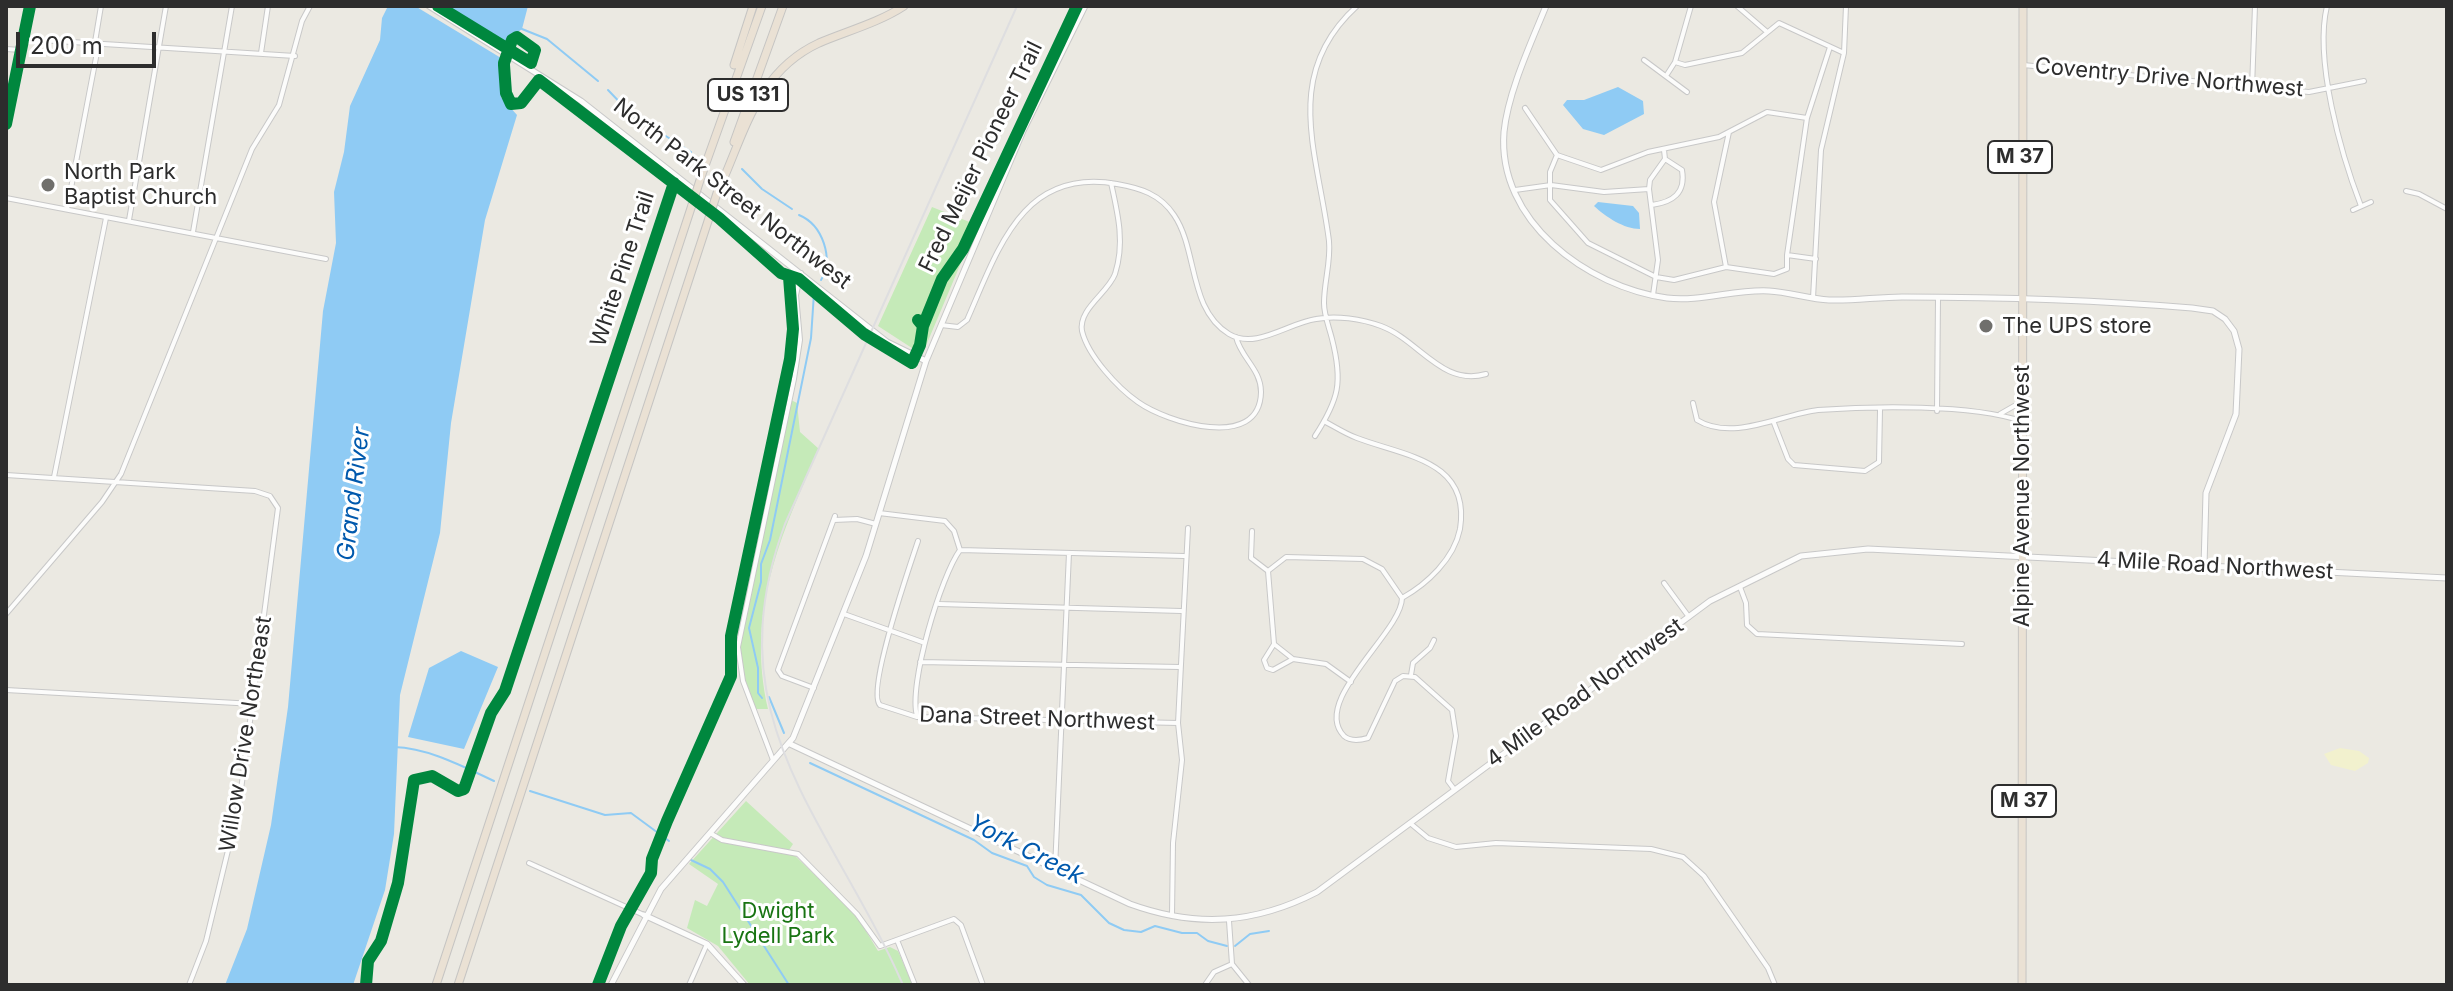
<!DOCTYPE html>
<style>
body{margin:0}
#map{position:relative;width:2453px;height:991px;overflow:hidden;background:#ebe9e2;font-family:Inter,sans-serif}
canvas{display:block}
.frame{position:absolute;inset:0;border:8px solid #2d2d2d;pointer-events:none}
.scale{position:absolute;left:16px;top:32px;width:140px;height:36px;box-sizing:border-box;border:4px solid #2d2d2d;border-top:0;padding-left:10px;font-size:24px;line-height:28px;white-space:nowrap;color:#2d2d2d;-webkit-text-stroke:6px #fff;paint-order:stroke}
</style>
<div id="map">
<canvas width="2453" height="991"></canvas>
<div class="frame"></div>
<div class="scale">200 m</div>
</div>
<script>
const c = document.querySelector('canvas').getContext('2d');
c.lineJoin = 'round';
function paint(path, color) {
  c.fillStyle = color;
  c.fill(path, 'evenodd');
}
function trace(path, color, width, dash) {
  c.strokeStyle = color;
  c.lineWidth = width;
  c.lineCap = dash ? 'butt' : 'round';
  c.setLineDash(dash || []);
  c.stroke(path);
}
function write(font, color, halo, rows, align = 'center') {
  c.font = font + ' Inter,sans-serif';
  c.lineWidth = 6;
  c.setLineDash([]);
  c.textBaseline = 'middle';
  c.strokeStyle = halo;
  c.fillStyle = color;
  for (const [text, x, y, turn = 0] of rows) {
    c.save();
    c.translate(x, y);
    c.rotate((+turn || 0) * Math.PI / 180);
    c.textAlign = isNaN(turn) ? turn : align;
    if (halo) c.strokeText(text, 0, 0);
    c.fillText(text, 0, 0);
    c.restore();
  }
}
paint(new Path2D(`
 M932 207 977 225 925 348 915 350 878 326Z
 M789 399 797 403 800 432 819 449C780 537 746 611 768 709H753L743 681 738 647Z
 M746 801 793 844 789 850 857 916 878 951 890 947 898 951 913 985H750L718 946 687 928 695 900 707 906 718 884 689 864Z`), '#c5eab8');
paint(new Path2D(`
 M2340 748 2359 751 2369 758 2368 763 2355 771 2331 765 2324 754Z`), '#f2f1ce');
paint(new Path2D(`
 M388 6H528L522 29 510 38 501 63V97L517 115 485 220 451 423 440 533 400 695 394 834 385 890 353 985H225L247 929 271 825 288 707 323 311 336 243 334 192 344 152 350 106 380 40 382 18Z
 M1618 87 1643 101 1644 114 1604 135 1583 129 1563 105 1567 100H1584Z
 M1598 202 1633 206 1639 213 1640 229C1624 229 1606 217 1594 206Z
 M461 651 498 667 464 749 408 737 429 668Z`), '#8fcbf4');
paint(new Path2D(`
 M415 6H443L511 47 506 61Z`), '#ebe9e2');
trace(new Path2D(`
 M522 29 547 39 598 81
 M608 90 631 114 691 152
 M742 169 762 189 792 209
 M799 215C823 225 834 259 821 280
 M769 697 784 733
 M762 698 758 693V668L749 628 761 582V564L770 540 811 338 814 293
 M394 747C429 748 464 767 494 781
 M810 763 974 840 992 853 1027 866 1034 877 1047 885 1081 895 1109 923 1124 930 1141 932 1155 926 1182 933H1197L1208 941 1227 946
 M530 791 605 815 631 813 669 841
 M691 860 710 869 723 882 789 985
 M1235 946 1250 934 1269 931`), '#8fcbf4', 2);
const street = new Path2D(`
 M1737 6 1766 31
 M2327 6C2314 60 2341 154 2361 206
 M24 39 295 56
 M95 42 101 6
 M6 49 21 50
 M261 53 268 6
 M1644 60 1687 92
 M1675 62 1685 65 1742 53 1779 23 1844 53
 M2023 65 2309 92 2364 81
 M1666 76 1675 62 1691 6
 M2252 88 2255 6
 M1525 108 1557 155 1601 170 1648 152 1719 137 1767 112 1807 118
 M1557 155 1550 172V200L1588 243 1656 277 1674 280 1726 267 1774 274 1787 269V255
 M1111 183C1118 214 1125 243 1115 274 1108 293 1078 309 1082 331 1088 356 1118 388 1138 402 1166 422 1260 452 1261 392 1261 369 1241 358 1236 337
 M1649 189 1650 180 1665 159 1664 150
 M1515 190 1551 185 1604 192 1649 189 1658 260 1653 295
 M2406 191 2419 194 2447 209
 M6 198 326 259
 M1652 205C1673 202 1686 193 1682 170L1665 159
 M67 209 99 42
 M2353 210 2371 202
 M129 220 166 6
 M193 232 232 6
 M1816 259 1787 255 1807 118 1830 47
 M1726 267 1714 202 1729 132
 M1813 298 1821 150 1844 53 1846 6
 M941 325 958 327 967 320C998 250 1022 167 1117 184 1140 188 1160 194 1174 215 1198 250 1188 309 1229 334 1256 350 1288 323 1316 319 1336 315 1362 319 1381 326 1419 340 1442 387 1486 374
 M1693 403 1697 420C1733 442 1782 414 1818 410 1872 406 1971 404 2021 421
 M1937 411 1938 298
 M2000 414 2021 402
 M1324 421C1335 427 1346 434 1357 438 1404 456 1471 460 1460 529 1454 559 1427 584 1402 598
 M1774 423 1788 459 1794 465 1865 471 1879 462 1880 410
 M1315 436C1339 399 1343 382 1332 339 1329 327 1324 315 1324 303 1324 282 1331 262 1329 241 1318 153 1281 75 1357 6
 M6 475 255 491 270 496 278 508 239 805 206 941 189 985
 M54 477 106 218
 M879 513 945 521 954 531 960 550
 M834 520 857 519 876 524
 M1252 531 1251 558 1268 571
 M918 541C910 565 866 692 880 705L917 717 1178 723
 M960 550 1184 556
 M1664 583 1689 617
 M1740 587 1746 603 1747 625 1757 634 1962 644
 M1402 598C1402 632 1310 701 1344 736 1351 742 1361 740 1368 738L1395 681 1403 676 1415 677 1452 710 1456 736 1448 781 1454 789
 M939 604 1181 611
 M6 614 102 502 121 474 252 149 279 105 302 21 310 6
 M844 614 925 643
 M1274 644 1264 660 1267 668 1273 670 1293 659
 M920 662 1180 667
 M1411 675 1413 663 1430 648 1434 640
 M1351 682 1326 664 1293 659 1274 644 1268 571 1286 557 1363 559 1382 569 1402 598
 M814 688 782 676 778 670 835 516
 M6 690 254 704
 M917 716C908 685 941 576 960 550
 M773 760 743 681 738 647 794 379 800 340 796 295 801 273
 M1410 823 1428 838 1456 847 1496 843 1651 849 1683 857 1704 876 1768 968 1775 985
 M710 833 722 840 798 854 857 914 880 946 954 919 961 925 983 985
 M529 863 644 915
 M1055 869 1069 553
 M1172 915 1173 843 1182 760 1178 723 1188 528
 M1229 921 1232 964 1249 985
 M897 940 915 985
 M689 985 707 944
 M1205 985 1214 972 1232 964`);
const secondary = new Path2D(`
 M429 6 581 101 887 342 926 361
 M1546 6C1531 43 1508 92 1504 132 1497 221 1587 287 1667 298 1701 302 1735 289 1769 291 1789 292 1809 299 1829 300 1853 301 1878 297 1902 297 1999 297 2096 300 2192 308L2213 311 2225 319 2234 331 2239 349 2236 414 2206 493 2204 567
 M6 124 30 6
 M790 744 1130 904C1196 928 1255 924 1317 892L1710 601 1801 556 1868 549 2447 578
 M644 915 707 944 744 985
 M611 985 661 889 793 738 866 556 926 361 1023 131 1085 6`);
const highway = new Path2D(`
 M734 65 753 6
 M734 142 783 6
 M701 177 762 6
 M720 187C745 131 758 71 819 43 847 31 878 23 904 6
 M436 985 692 205
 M458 985 709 218
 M2022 985 2023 6`);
trace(street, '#c8c8c8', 6);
trace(secondary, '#c8c8c8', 7);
trace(highway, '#c6c5c3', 9);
trace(street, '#fcfcfb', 4);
trace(secondary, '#fcfcfb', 5);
trace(highway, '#eae1d4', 7);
trace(new Path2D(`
 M903 985C830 818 712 721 785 524L1017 6`), '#dedee0', 2);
const highwayBridge = new Path2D(`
 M692 205 701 177
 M709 218 718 190`);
trace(highwayBridge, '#c6c5c3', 9, []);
trace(highwayBridge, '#eae1d4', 7);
trace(new Path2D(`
 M438 6 531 63 535 50 517 37 512 40 504 63V65L506 93 511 104 521 103 539 80 719 218 781 273 799 279 864 334 912 363 920 345 923 326 918 320
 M6 124 30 6
 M923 326 942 279 963 249 1077 6
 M366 985 368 961 381 941 398 883 414 780 432 776 458 791 464 789 491 713 505 691 674 183
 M598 985 621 926 651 873 652 859 667 821 731 676V636L790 359 793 329 789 277`), '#00873e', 12);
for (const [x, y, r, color] of [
 [48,185,8,"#706f6c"],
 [1986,326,8,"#706f6c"]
]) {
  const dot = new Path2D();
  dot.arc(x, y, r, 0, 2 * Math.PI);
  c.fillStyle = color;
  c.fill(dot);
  trace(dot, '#fff', 3);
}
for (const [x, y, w] of [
 [748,95,80],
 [2020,157,64],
 [2024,801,64]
]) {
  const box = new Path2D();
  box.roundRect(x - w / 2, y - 16, w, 32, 6);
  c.fillStyle = '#fff';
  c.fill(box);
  trace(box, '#2d2d2d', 2);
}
write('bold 20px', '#2d2d2d', null, [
 ["US 131",748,95],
 ["M 37",2020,157],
 ["M 37",2024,801]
]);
write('22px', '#2d2d2d', '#fff', [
 ["Coventry Drive Northwest",2169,78,5],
 ["Fred Meijer Pioneer Trail",981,157,-64],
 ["North Park Street Northwest",732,194,38],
 ["White Pine Trail",623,269,-72],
 ["Alpine Avenue Northwest",2022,496,-90],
 ["4 Mile Road Northwest",2215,566,3],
 ["4 Mile Road Northwest",1585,693,-36],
 ["Dana Street Northwest",1037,719,2],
 ["Willow Drive Northeast",246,734,-81]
]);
write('22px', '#2d2d2d', '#fff', [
 ["North Park",64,172],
 ["Baptist Church",64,197],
 ["The UPS store",2002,326]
], 'left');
write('22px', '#197413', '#fff', [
 ["Dwight",778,911],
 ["Lydell Park",778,936]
]);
write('italic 24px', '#0059ad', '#fff', [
 ["Grand River",354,494,-83],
 ["York Creek",1026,850,27]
]);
</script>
